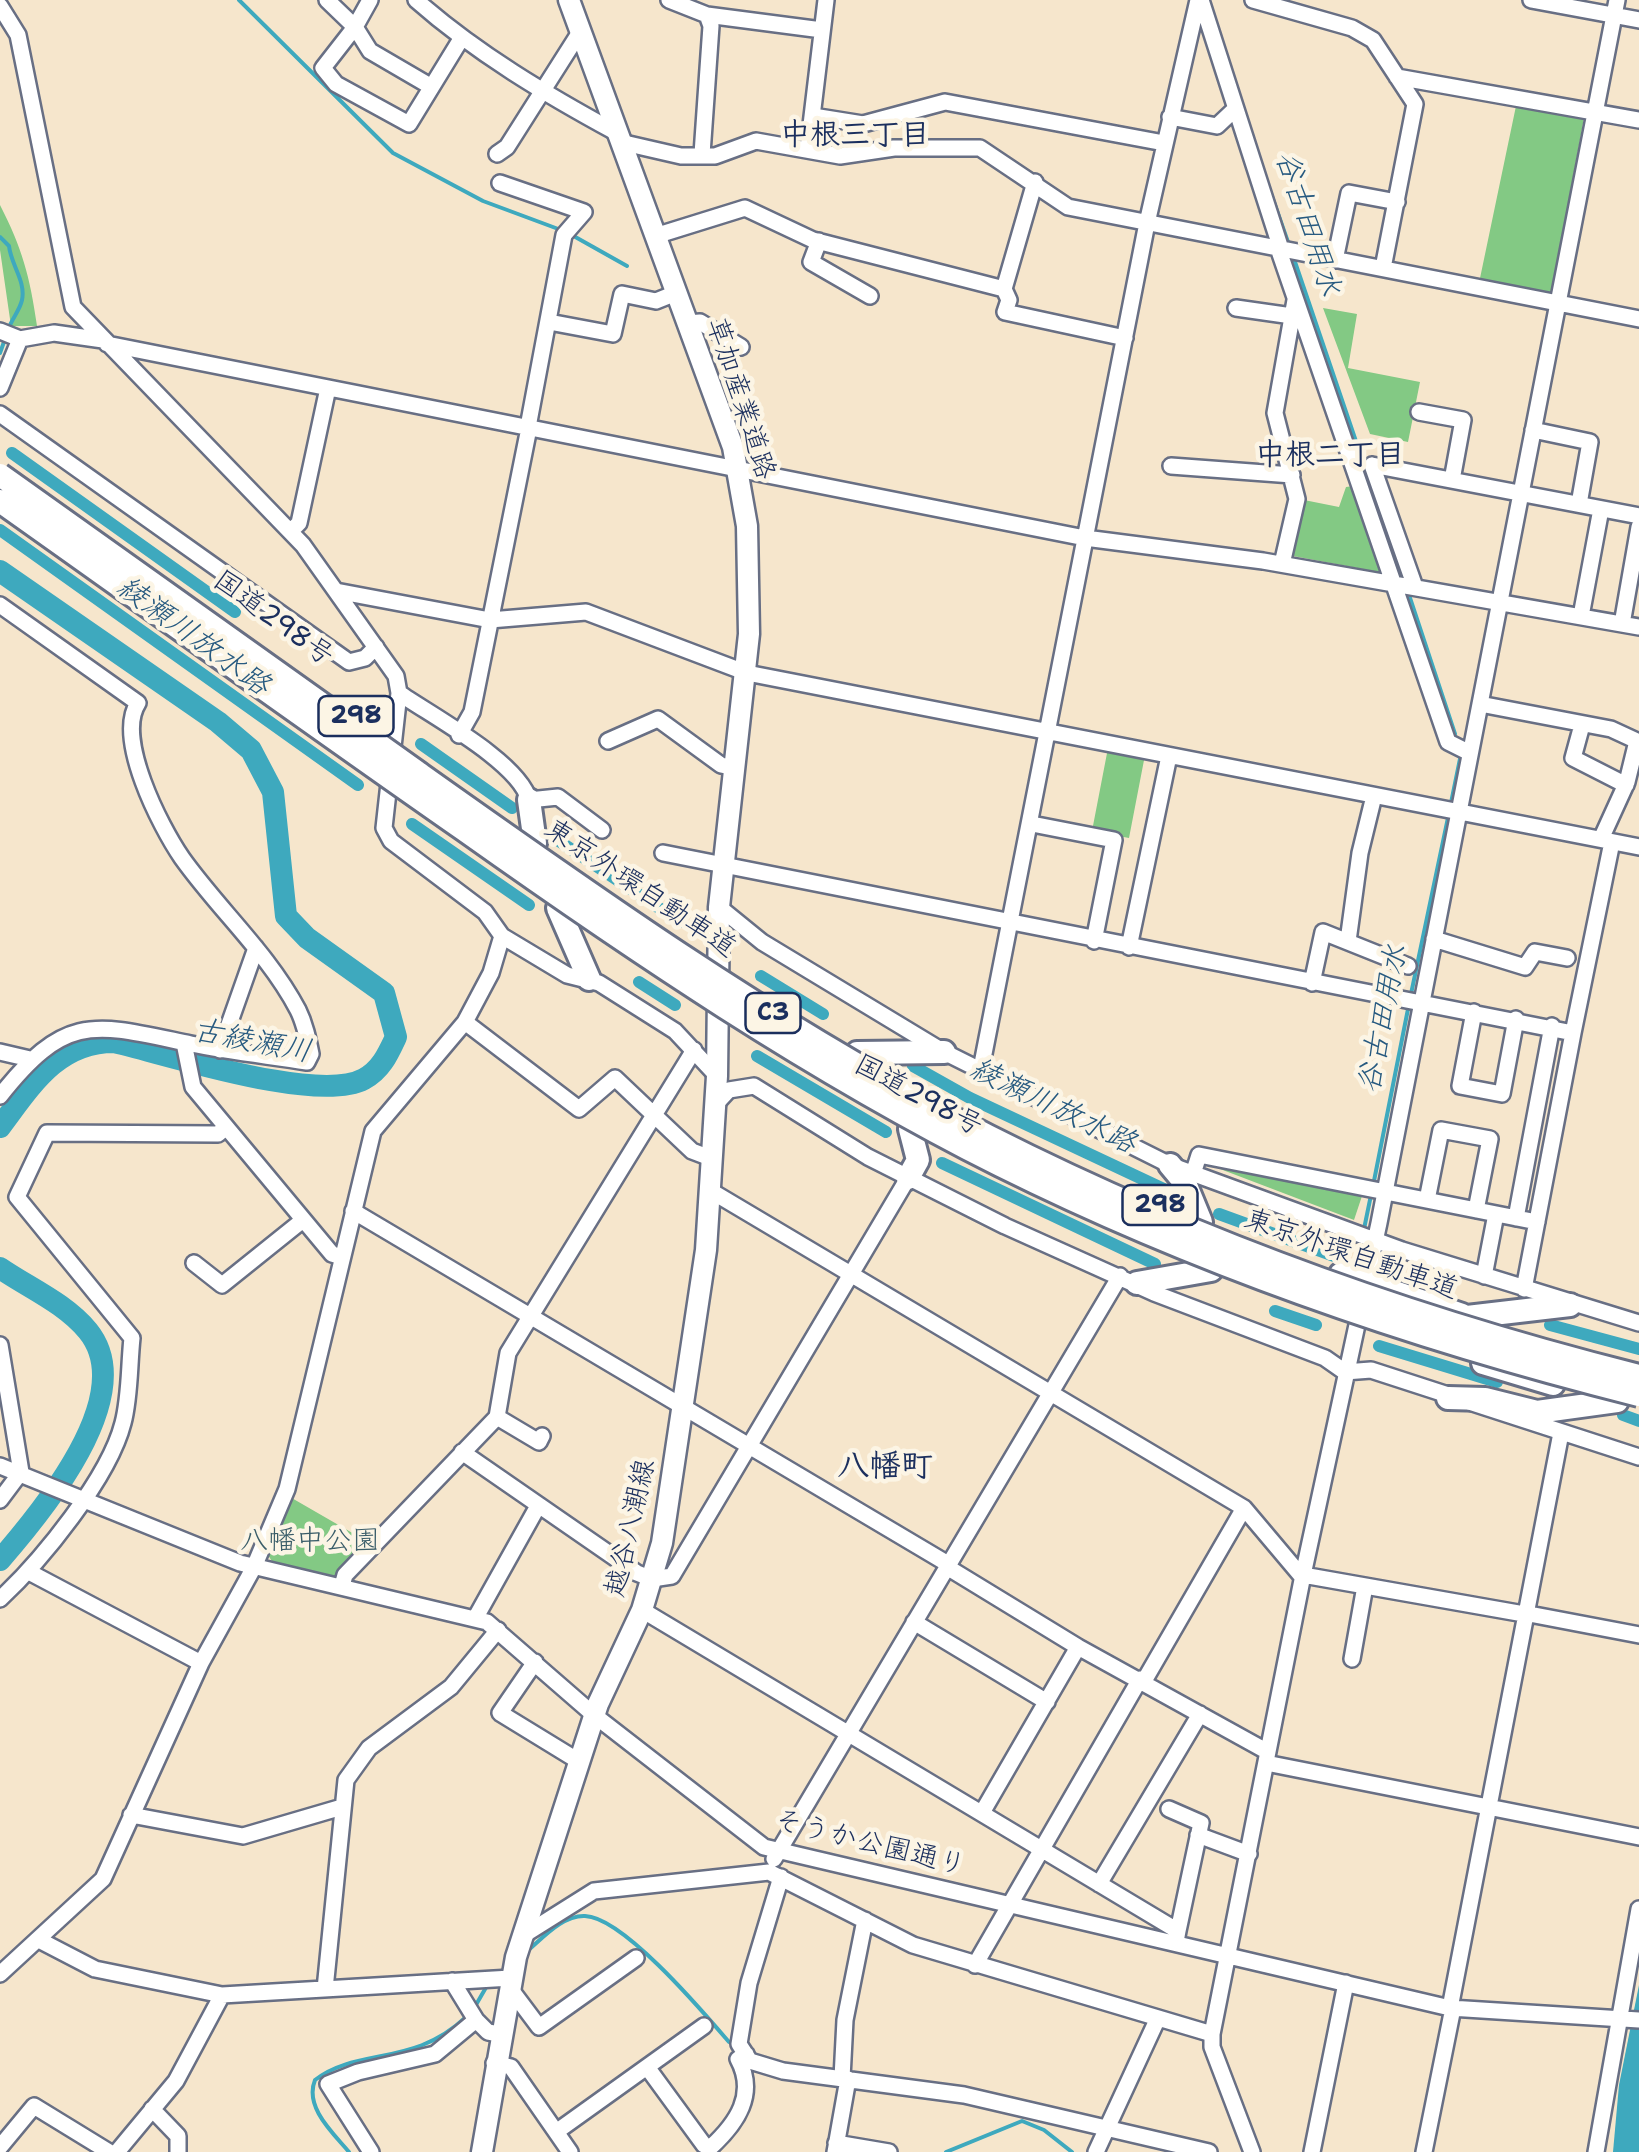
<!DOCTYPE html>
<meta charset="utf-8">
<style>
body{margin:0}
canvas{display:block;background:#f6e6cc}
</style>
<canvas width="1639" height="2152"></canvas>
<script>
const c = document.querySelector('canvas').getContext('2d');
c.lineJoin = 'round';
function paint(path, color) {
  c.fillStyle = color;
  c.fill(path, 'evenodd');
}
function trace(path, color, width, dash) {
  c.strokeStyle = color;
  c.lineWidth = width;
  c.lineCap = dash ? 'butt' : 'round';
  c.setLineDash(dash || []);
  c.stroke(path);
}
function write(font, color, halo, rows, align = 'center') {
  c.font = font + ' "Shantell Sans","Klee One",sans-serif';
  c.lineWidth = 9;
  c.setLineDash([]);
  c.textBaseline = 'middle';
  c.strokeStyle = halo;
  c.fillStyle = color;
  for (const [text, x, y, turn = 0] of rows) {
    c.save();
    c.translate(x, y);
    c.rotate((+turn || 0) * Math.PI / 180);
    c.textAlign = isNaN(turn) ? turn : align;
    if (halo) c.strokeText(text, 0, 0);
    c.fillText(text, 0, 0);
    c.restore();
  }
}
paint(new Path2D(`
 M1516 106 1584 118 1551 295 1479 283Z
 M0 205C22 248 30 276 37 326H11L0 250Z
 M1323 308 1357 314 1348 368 1420 382 1408 442 1370 434Z
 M1354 486 1384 573 1293 556 1304 500 1339 507 1346 487Z
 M1108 748 1145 755 1129 838 1092 831Z
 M1207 1164 1362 1196 1354 1220Z
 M290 1497 368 1542 336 1578 273 1563 268 1555Z`), '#83c984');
paint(new Path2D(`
 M1639 1985V2152H1613L1619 2085Z`), '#3ea9be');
trace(new Path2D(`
 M239 0 393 153 483 201 561 230
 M1269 188 1289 245
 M570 234 627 266
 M0 237 9 246C11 265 26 281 22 300 20 310 11 320 8 330
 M1294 259 1363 462
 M0 353 5 339
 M1367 475 1400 572
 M1410 598 1455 734
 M1451 803 1460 759
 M1411 994 1449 813
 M1373 1186 1409 1004
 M1364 1229 1371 1195
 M1358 1264 1362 1244
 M526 1952C542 1939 562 1915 585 1916 623 1917 704 2013 729 2042
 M473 2010 488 1984
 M349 2152C333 2133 304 2107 315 2080 358 2047 414 2067 466 2017
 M946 2152 1022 2121 1044 2130 1072 2152`), '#3ea9be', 4);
trace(new Path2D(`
 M12 453 235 612
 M0 530 358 785
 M421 744 512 808
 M412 824 529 905
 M553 837 680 922
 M761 976 823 1014
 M639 982 675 1005
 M757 1056 886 1132
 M913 1066 970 1098 1170 1192
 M942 1163 1155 1264
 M1219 1214 1337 1257
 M1400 1278 1436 1289
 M1275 1311 1316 1325
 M1550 1325 1639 1349
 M1379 1346 1497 1382
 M1623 1415 1639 1421`), '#3ea9be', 12);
trace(new Path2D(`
 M0 571 218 722 251 750 273 792 286 916 307 938 384 993 396 1037C388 1054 381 1070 364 1079 318 1104 167 1054 114 1042 57 1042 31 1086 0 1127
 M0 1268C29 1288 65 1303 88 1331 140 1395 41 1513 0 1560`), '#3ea9be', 22);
const minor = new Path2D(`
 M327 0 355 27 370 51 430 86
 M370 0 355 27 323 68 336 84 409 124 461 39
 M416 0C476 53 547 95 617 133
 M669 0 707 15 822 30
 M1201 0 1281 249
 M1253 0 1352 28 1373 40 1415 104 1383 268
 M1531 0 1639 20
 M0 6 18 35 73 307 303 545 396 676 399 693 384 828 391 841 485 912 502 936 491 973 465 1022 373 1131 287 1489 254 1567 201 1663 103 1879 0 1974
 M1397 77 1639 120
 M813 116 863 124 945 102 1164 143
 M1170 117 1217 126 1234 110
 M620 142 681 156H715L756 141 840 156 894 148H980L1068 207 1639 319
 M808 150 826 0
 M497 154 507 147 580 32
 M702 154 711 26 707 15
 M500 183 584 212 564 235 528 427
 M655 236 745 208 813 240 1004 289 1035 182
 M819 241 811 262 870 296
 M1278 248 1448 742 1470 753
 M1335 260 1349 193 1397 202
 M1004 289 1009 300 1005 312 1125 338
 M1236 308 1292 316
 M549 322 613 334 622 294 656 301 676 293
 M687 323 700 322 741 347
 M0 331 20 339
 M107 344 1085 538 1263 561 1639 627
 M0 388 20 339 54 333 103 340
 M1419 412 1463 420 1452 480
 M0 414 349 662 365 658 376 647
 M1533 430 1590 442 1579 504
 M1372 465 1639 516
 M1372 465 1415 587
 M1171 466 1292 475
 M291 531 299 523 328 388
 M1282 564 1297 499 1275 413 1295 300
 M336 591 490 620 586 612 747 673 1639 847
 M0 605 138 703C115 738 160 826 182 858 219 910 268 953 298 1010 305 1024 308 1039 311 1054L307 1062C269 1056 230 1052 191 1044 95 1024 67 1011 0 1096
 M1581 616 1601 509
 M1622 624 1639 527
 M399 693C432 716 519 762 529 800L558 797 602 830
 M1480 704 1611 729 1637 741 1627 782 1601 839
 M1582 725 1573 758 1626 785
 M459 735 472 712 529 428
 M608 741 658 719 721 765 735 768
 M1032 824 1114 840 1094 941
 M663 853 1573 1033 1612 842
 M719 907 762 942 944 1052 1170 1165 1402 1250 1639 1323
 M502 936 567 975 599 983 675 1031 717 1076
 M1434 939 1525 967 1535 952 1567 958
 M1348 941 1360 853 1374 796
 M1129 947 1169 756
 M1312 983 1323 932 1408 966
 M1474 1012 1460 1086 1502 1094 1516 1019
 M465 1022 579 1109 615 1078 692 1151 713 1159
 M184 1043 193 1087 332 1254 342 1257
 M220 1050 256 948
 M0 1052 30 1059
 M981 1069 1147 223 1198 0
 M715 1105 729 1090 754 1086 868 1157 1005 1226 1154 1293 1325 1358 1345 1372 1371 1370 1639 1457
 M1193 1174 1199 1155 1537 1222
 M711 1191 1244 1508 1303 1578
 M1427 1200 1441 1130 1490 1139 1476 1210
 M353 1211 948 1564
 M1516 1218 1552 1026
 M194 1263 222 1285 303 1220
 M1484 1276 1496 1214
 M1524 1289 1573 1033
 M0 1345 21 1472 0 1500
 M497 1417 539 1442 542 1436
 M462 1452 637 1573 652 1579 672 1576 908 1178
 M0 1466 240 1563 487 1622 594 1715 764 1847 1450 2008 1639 2020
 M947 1567 1078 1647 1268 1752
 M29 1572 201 1663
 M1303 1575 1524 1614
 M342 1586 345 1575 497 1417 508 1353 694 1050
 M0 1599C41 1561 109 1478 123 1423 130 1397 129 1366 132 1338L17 1197 47 1133 218 1134 226 1127
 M642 1610 1178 1931 1176 1942
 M1524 1613 1639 1635
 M476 1617 538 1506
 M914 1622 1047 1702
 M1352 1659 1365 1586
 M535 1662 500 1713 580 1762
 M1144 1681 1244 1508
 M1266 1763 1639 1837
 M1169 1809 1201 1823 1178 1931
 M983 1811 1078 1647
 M131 1815 243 1836 342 1807
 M1198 1835 1249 1854
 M774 1859 1120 1276
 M781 1877 749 1983 739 2044 750 2061 783 2071 964 2095 1209 2152
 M1099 1884 1200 1714
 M524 1935 594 1891 769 1872 913 1945 1212 2034
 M41 1941 95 1969 222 1995 511 1978
 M975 1965 1140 1679
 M452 1981 476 2020
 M509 1987 539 2027 636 1958
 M325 1989 346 1780 369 1748 451 1687 498 1630
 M1450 2008 1561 1433
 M494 2063 511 2067 570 2152
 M647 2067 704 2145 711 2147C737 2123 757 2094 738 2059L746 2054
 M842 2078 845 2020 865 1920
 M152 2109 178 2136V2152
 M556 2132 704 2026
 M836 2143 889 2152
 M0 2147 34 2106 109 2152
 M117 2152 176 2081 222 1995
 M371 2152 328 2084 358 2072 435 2054 476 2020 488 2032 499 2034
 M835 2152 848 2079
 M1096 2152 1158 2018
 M1252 2152 1212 2047V2034L1303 1575 1379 1223 1617 0
 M1312 2152 1346 1983
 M1424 2152 1453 2008
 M1596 2152 1639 1909`);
const major = new Path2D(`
 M482 2152 516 1957 598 1704 642 1610 662 1543 706 1250 717 1076 719 907 749 634 747 526 733 447 569 0`);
const highway = new Path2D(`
 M529 800 535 843
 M558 908 589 979
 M857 1053 944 1052
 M1170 1165 1185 1183 1201 1222
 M908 1178 918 1160 910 1129
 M1341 1274 1462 1315
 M1137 1283 1211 1270
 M1467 1317 1570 1305
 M1483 1363 1553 1384
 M1448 1398 1485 1399 1537 1412 1617 1401`);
trace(minor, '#686f84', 20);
trace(major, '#686f84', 25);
trace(highway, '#686f84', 28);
trace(minor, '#fff', 15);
trace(major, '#fff', 20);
trace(highway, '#fff', 22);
const highwayBridge = new Path2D(`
 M0 475C139 574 278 673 417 772 589 894 762 1017 949 1116 1167 1231 1400 1316 1639 1376
 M0 501C154 610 308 721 463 829 635 951 811 1070 1000 1165 1203 1266 1419 1340 1639 1395`);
trace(highwayBridge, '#686f84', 28, []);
trace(highwayBridge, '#fff', 22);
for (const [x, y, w] of [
 [356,716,75],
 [773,1013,55],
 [1160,1205,75]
]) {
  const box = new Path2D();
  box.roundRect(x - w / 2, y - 20, w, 40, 8);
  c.fillStyle = '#fcf5e5';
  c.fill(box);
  trace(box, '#1b2f5e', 2.5);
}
write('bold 25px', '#1b2f5e', null, [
 ["298",356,716],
 ["C3",773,1013],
 ["298",1160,1205]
]);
write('28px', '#1b2f5e', '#fcf5e5', [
 ["草加産業道路",740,399,72],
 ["国道298号",273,619,36],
 ["東京外環自動車道",640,889,34],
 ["国道298号",918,1096,28],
 ["東京外環自動車道",1351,1255,19],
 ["越谷八潮線",631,1528,-77],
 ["そうか公園通り",870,1844,14]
]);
write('28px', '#3a5d69', '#fcf5e5', [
 ["八幡中公園",310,1542]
]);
write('bold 30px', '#1b2f5e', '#fcf5e5', [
 ["中根三丁目",855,136],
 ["中根二丁目",1330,456]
]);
write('italic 30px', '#275a80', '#fcf5e5', [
 ["谷古田用水",1307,224,72],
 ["綾瀬川放水路",193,637,36],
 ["谷古田用水",1384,1019,-79],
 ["古綾瀬川",252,1042,11],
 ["綾瀬川放水路",1053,1107,26]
]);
write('bold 32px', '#1b2f5e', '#fcf5e5', [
 ["八幡町",885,1468]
]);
</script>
